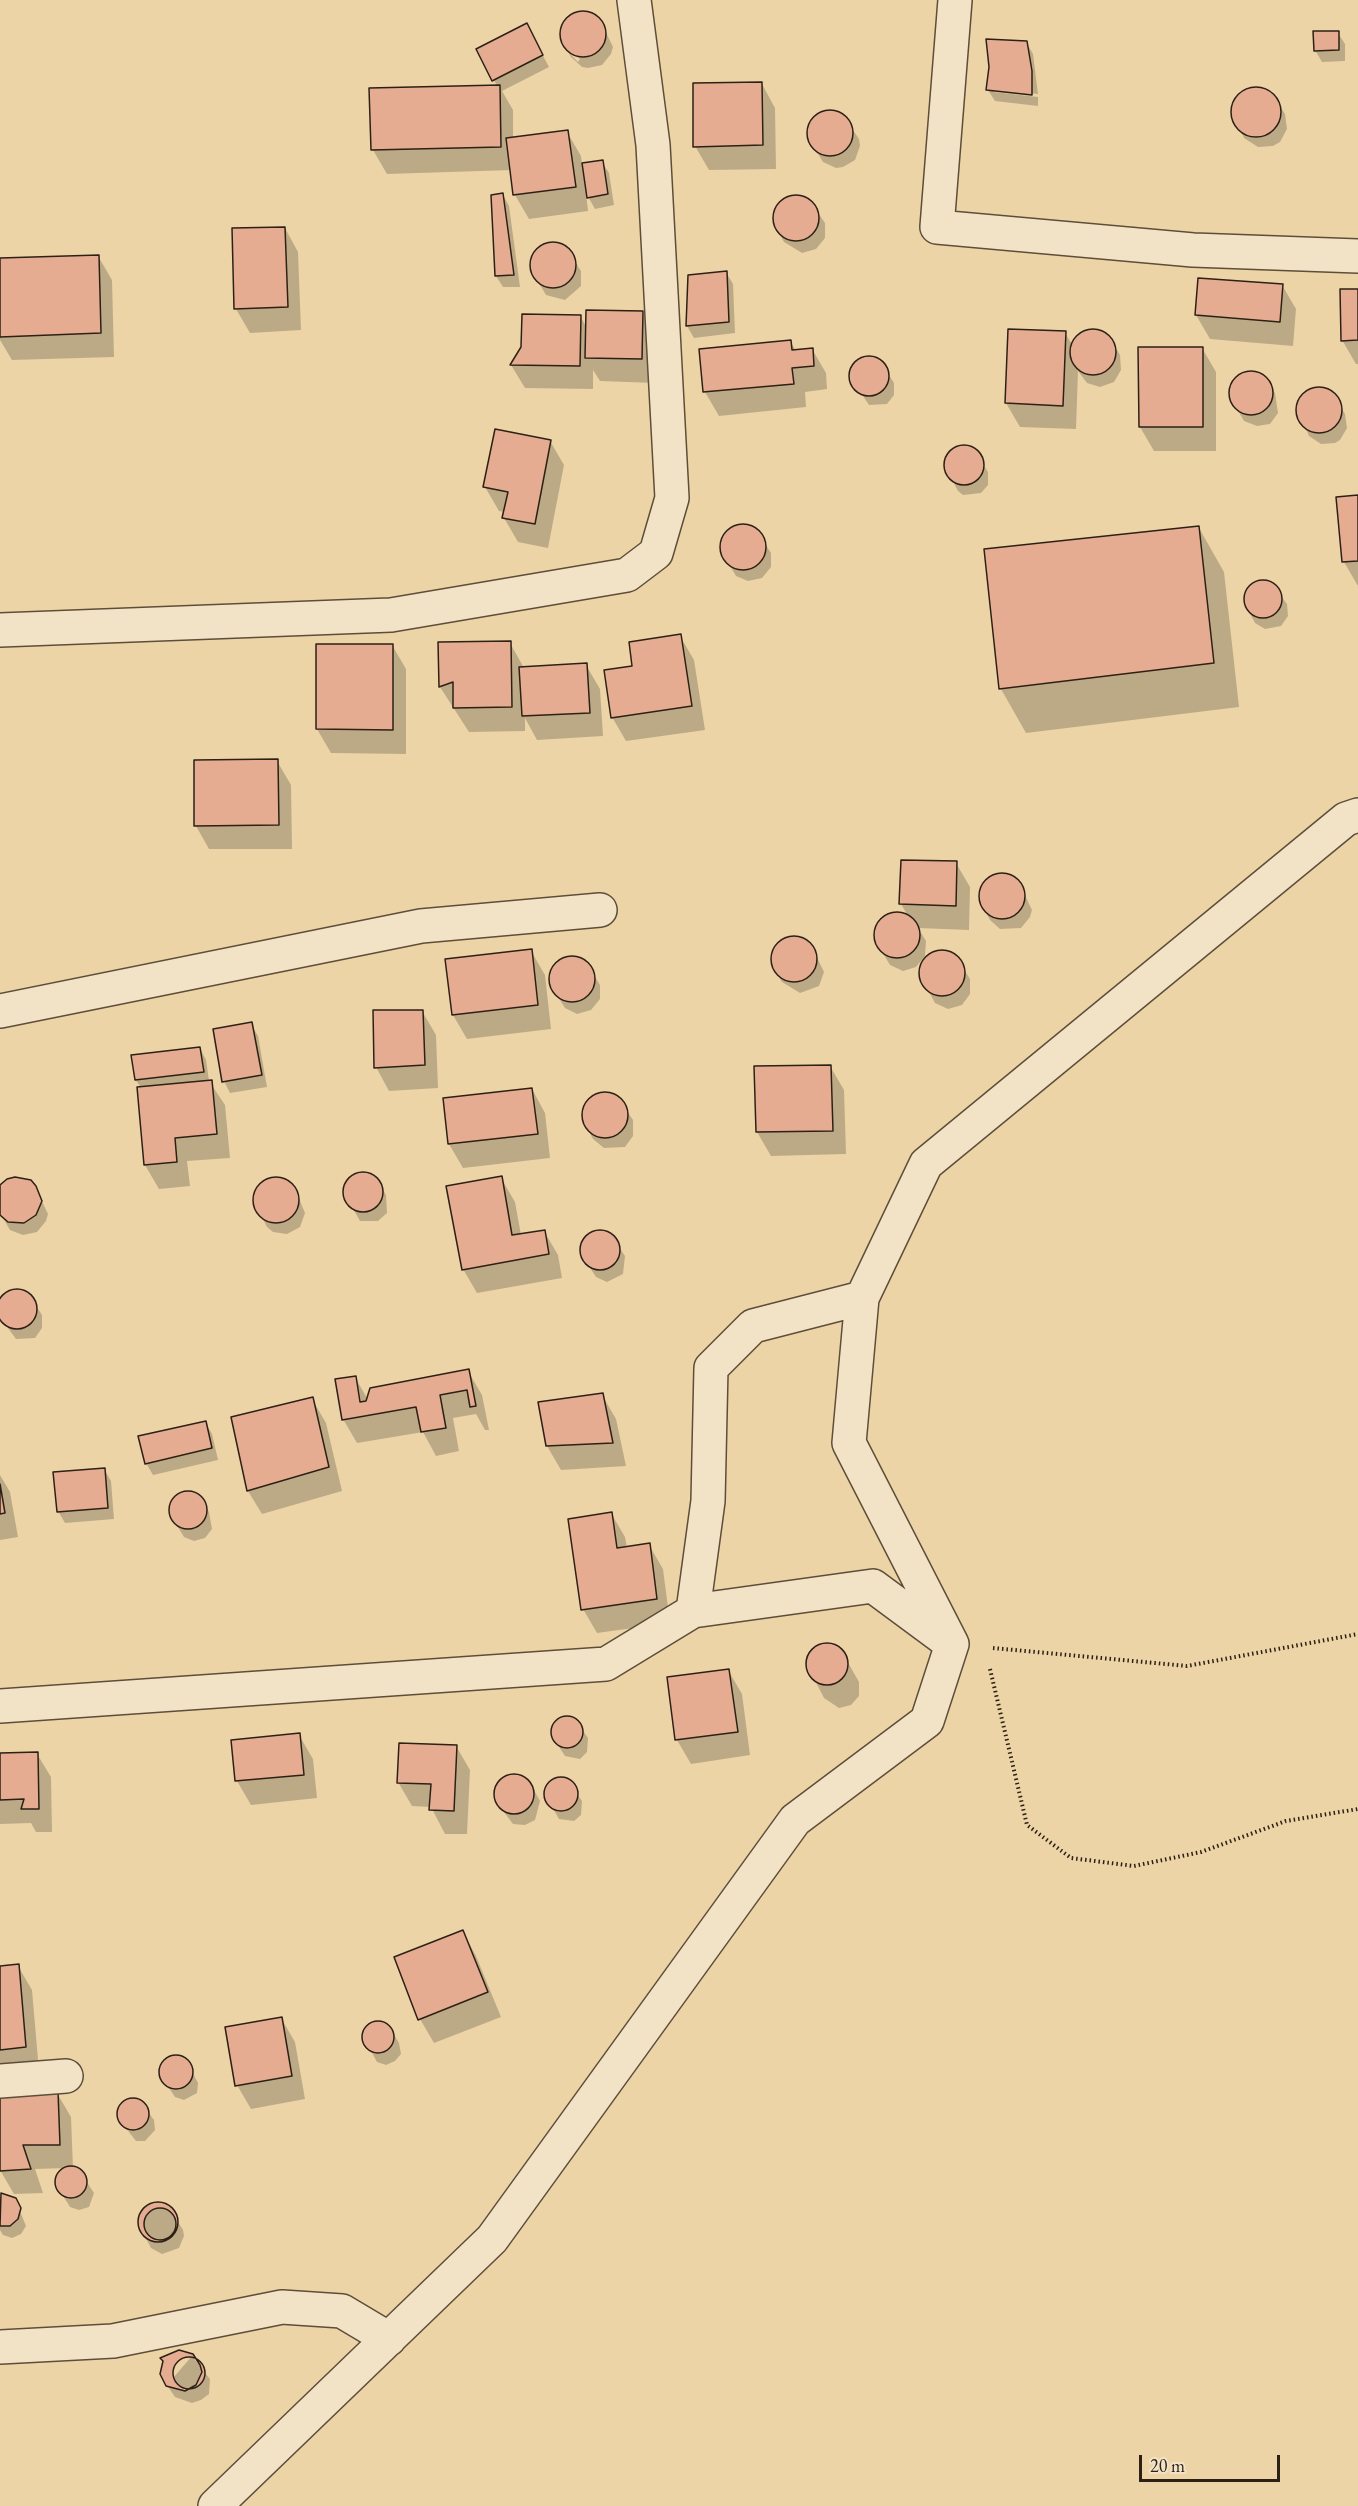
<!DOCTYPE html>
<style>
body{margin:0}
#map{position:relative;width:1358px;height:2506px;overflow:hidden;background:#ecd4a7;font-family:"EB Garamond",serif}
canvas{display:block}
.scale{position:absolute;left:1139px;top:2455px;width:141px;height:27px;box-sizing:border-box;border:3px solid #2d2116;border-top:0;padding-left:8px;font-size:18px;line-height:21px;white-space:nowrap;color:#2d2116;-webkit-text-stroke:4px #f3e3c6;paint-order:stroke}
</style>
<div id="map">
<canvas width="1358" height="2506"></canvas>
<div class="scale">20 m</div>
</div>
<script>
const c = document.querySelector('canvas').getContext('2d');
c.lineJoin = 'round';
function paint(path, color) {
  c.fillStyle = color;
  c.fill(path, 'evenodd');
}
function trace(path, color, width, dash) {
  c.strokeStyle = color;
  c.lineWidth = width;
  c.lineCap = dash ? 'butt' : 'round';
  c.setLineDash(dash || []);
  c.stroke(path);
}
paint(new Path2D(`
 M588 12 600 20 613 47 611 54 602 65 588 68 582 67 571 57 569 53 578 62 580 59 567 47V50L561 31 567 18 573 14Z
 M1338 33 1345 44V61L1322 62 1315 50Z
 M533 37 549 67 502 91 513 110V139L567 132 581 156 582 165 602 162 609 173 614 205 595 209 586 193 588 211 529 219 515 195 512 170 387 174 373 150 371 90 497 86 494 80Z
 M1026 42 1033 54 1038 94 994 89V92L1038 97V106L995 101 988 90Z
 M762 84 775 108 776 169 709 170 695 146Z
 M1259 88 1266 91 1277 101 1285 114 1287 129 1280 142 1273 146 1258 147 1244 138 1233 110 1235 103 1244 91Z
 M827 111 842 114 859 139 860 146 855 160 843 167 836 168 823 162 808 138 810 123 820 113Z
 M503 195 509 206 520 287H503L496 276Z
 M794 196 809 200 825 223V238L816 249 802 253 784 242 777 229 775 215 781 203Z
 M285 228 298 252 301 330 250 333 236 309Z
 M550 243 565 247 581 271V286L565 300 546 295 531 270 533 256 543 245Z
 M98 256 112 280 114 357 12 360 0 340V259Z
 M726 272 733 284 735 333 694 338 687 326 689 276Z
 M1282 285 1296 309 1293 346 1210 339 1196 315Z
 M1358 290V364H1356L1342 340Z
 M642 312 656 336 655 383 600 381 593 370V389L525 388 511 365 580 316 587 328Z
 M1096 330 1103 332 1113 343 1120 355 1121 370 1114 382 1100 387 1087 383 1078 371 1076 429 1020 427 1006 403 1065 333 1073 346 1082 333Z
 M790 341 796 351 812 349 826 373 827 389 805 392 806 407 719 416 705 392 700 351Z
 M1202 348 1216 372V451H1154L1140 427Z
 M869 358 880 361 894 383V395L887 404 869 405 851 378 854 367Z
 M1244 373H1257L1268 381 1275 393 1278 413 1270 424 1257 426 1244 421 1233 402 1231 388 1234 382Z
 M1321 389 1334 395 1345 414 1347 428 1340 440 1335 443 1321 444 1309 436 1298 410 1303 396Z
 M550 441 564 465 548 548 518 542 504 518 505 512 499 511 485 487Z
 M963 447 974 450 988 472V485L981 493 963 495 958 491 946 468 948 456Z
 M1358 496V586L1344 562Z
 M740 524 755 528 771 553V567L762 578 748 581 736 576 721 551 723 537 733 526Z
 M1199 528 1224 572 1239 707 1026 733 1001 689 985 550Z
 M1271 583 1287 604 1288 616 1281 626 1265 629 1255 623 1248 610 1246 593 1253 584Z
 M680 636 694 660 705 730 626 741 612 717 634 667Z
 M510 643 524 668 586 665 600 689 603 736 537 740 525 718V731L469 732 440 687 439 644Z
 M392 645 406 669V754L331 753 317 729Z
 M277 761 291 785 292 849H209L196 826Z
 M902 861 956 863 970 887 969 930 918 928 926 941 925 956 916 967 903 971 890 965 875 940 877 926 888 915 902 914 908 916 901 904Z
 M1007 875 1019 883 1032 910 1030 917 1021 928 1000 929 990 920 983 907 980 894 982 886 992 876Z
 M799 937 811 945 824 972 819 986 800 993 782 982 775 970 772 956 778 943 784 939Z
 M531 951 545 975 551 1029 467 1039 453 1015Z
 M947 952 954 954 970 979V994L962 1005 948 1009 935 1003 921 977 922 963 933 953Z
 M569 957 584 960 600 985V999L591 1010 577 1014 565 1008 550 984 552 970 562 959Z
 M422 1011 436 1035 438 1088 389 1091 376 1067Z
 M251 1024 258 1036 267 1087 230 1093 224 1081Z
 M200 1048 206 1060 209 1081 225 1105 230 1158 187 1161 190 1186 159 1189 145 1165 141 1088 136 1080 133 1057Z
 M830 1066 844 1090 846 1154 771 1156 757 1132Z
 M532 1089 545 1113 550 1158 463 1168 449 1144Z
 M610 1094 617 1097 633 1120V1136L625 1147 604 1148 593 1139 586 1126 583 1112 589 1099 595 1095Z
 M357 1175H369L379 1183 386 1195 387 1213 378 1221H360L344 1193 347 1182Z
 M274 1178 289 1182 294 1187 305 1213 300 1227 287 1234 273 1232 267 1227 254 1202 257 1188 268 1179Z
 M501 1178 515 1202 521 1235 544 1231 558 1255 562 1278 477 1293 463 1269Z
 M35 1187 48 1214 46 1221 37 1232 23 1235 10 1230 0 1213V1188Z
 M599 1231 610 1234 625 1256 623 1274 607 1282 596 1277 581 1254 583 1241 593 1233Z
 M8 1291 27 1292 42 1315V1328L35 1338 16 1339 0 1317V1299Z
 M468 1371 482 1395 489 1430H485L476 1414 453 1418 459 1451 436 1456 423 1432 357 1443 343 1419 355 1377 368 1400Z
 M602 1395 616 1419 626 1466 561 1470 547 1446Z
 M312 1399 326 1423 342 1491 262 1514 248 1491 232 1418Z
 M205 1422 212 1434 218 1460 153 1475 146 1463Z
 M104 1469 111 1481 114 1519 65 1523 58 1511Z
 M0 1475 10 1492 18 1537 0 1540Z
 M187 1493 202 1499 209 1512 212 1529 205 1538 194 1541 184 1537 170 1514 176 1497Z
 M611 1513 625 1537 627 1548 649 1545 663 1569 670 1623 597 1633 583 1609Z
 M831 1645 842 1652 859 1682V1696L851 1705 839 1708 824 1698 808 1667 810 1655 819 1647Z
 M728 1670 742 1694 750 1755 691 1764 677 1740Z
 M564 1717 574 1718 588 1738 587 1752 580 1759 565 1756 552 1736 556 1722Z
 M299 1735 313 1759 317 1798 251 1805 237 1781Z
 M456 1746 470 1770 467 1834H445L431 1807 412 1806 398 1782Z
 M0 1754H37L51 1777 52 1832H36L31 1823 0 1824Z
 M506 1776H519L530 1783 540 1801 535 1820 525 1825 513 1824 497 1803 495 1791Z
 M554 1781H568L582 1801 581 1815 574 1821 559 1819 547 1798V1788Z
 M463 1932 476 1956 501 2017 434 2043 420 2019Z
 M18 1966 32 1990 39 2071 0 2075V1967Z
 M281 2018 295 2042 305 2099 251 2109 237 2085Z
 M380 2022 392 2031 399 2043 401 2054 395 2061 386 2065 377 2062 363 2036 367 2027Z
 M178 2058 187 2062 198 2083 197 2093 184 2100 175 2097 161 2076 165 2062Z
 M57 2093 71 2117 73 2168 78 2169 94 2193 89 2207 79 2210 70 2207 57 2186V2176L68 2168 35 2169 43 2193 14 2194 0 2170V2161Z
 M130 2099 140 2101 154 2120 155 2130 145 2141H136L118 2118 119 2109Z
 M7 2195 15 2199 26 2226 21 2234 12 2238 3 2235 0 2230V2197Z
 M156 2204 168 2206 183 2230 184 2236 179 2248 162 2254 151 2248 139 2225 145 2208Z
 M192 2356 210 2379 209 2394 201 2400 192 2403 175 2397 167 2385Z`), '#0003');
const building = new Path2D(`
 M560 34a23 23 0 1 1 46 0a23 23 0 1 1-46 0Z
 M527 23 543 55 492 81 476 49Z
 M1313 31H1339V50L1314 51Z
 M986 39 1027 41 1032 71V95L986 90 989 67Z
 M762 82 763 145 693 147V83Z
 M500 85 501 147 371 150 369 88Z
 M1231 112a25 25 0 1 1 50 0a25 25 0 1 1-50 0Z
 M807 133a23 23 0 1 1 46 0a23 23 0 1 1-46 0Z
 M568 130 576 187 513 195 506 138Z
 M603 160 608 194 587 198 582 163Z
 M503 193 514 275 495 276 491 195Z
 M773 218a23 23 0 1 1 46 0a23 23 0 1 1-46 0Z
 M285 227 288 307 234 309 232 228Z
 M530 265a23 23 0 1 1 46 0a23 23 0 1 1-46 0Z
 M99 255 101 333 0 337V258Z
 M727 271 729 322 686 326 688 275Z
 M1198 278 1283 284 1280 322 1195 315Z
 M1340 289H1358V340L1341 341Z
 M586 310 643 311 642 359 585 358Z
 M522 314 581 315 580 366 510 365 521 347Z
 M1070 352a23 23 0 1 1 46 0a23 23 0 1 1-46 0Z
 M1008 329 1066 331 1063 406 1005 403Z
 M791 340 792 350 813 348 814 366 792 368 794 384 703 392 699 349Z
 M1138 347H1203V427H1139Z
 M849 376a20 20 0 1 1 40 0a20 20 0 1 1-40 0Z
 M1229 393a22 22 0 1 1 44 0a22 22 0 1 1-44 0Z
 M1296 410a23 23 0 1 1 46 0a23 23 0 1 1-46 0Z
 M495 429 551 440 535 524 502 518 508 492 483 487Z
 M944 465a20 20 0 1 1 40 0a20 20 0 1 1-40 0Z
 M1358 495V561L1342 562 1336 497Z
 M720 547a23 23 0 1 1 46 0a23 23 0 1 1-46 0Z
 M1199 526 1214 663 999 689 984 549Z
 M1244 599a19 19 0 1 1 38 0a19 19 0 1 1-38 0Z
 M681 634 692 706 611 718 604 670 632 666 629 642Z
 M511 641 512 707 453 708V682L439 687 438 642Z
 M316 644H393V730L316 729Z
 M587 663 590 713 522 716 519 667Z
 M278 759 279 825 194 826V760Z
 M901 860 957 861 956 906 899 904Z
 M979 896a23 23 0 1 1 46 0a23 23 0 1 1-46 0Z
 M874 935a23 23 0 1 1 46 0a23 23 0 1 1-46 0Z
 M771 959a23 23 0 1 1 46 0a23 23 0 1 1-46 0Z
 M532 949 538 1005 452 1015 445 959Z
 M919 973a23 23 0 1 1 46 0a23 23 0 1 1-46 0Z
 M549 979a23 23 0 1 1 46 0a23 23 0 1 1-46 0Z
 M373 1010H423L425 1065 374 1068Z
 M252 1022 262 1075 222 1082 213 1029Z
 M200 1047 204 1072 135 1080 131 1055Z
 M831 1065 833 1131 756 1132 754 1066Z
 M212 1080 217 1134 175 1138 177 1162 144 1165 137 1087Z
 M532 1088 538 1134 448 1144 443 1098Z
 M582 1115a23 23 0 1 1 46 0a23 23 0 1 1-46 0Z
 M343 1192a20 20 0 1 1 40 0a20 20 0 1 1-40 0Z
 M502 1176 512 1235 545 1230 549 1254 462 1270 446 1186Z
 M253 1200a23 23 0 1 1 46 0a23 23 0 1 1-46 0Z
 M15 1177 31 1180 36 1186 42 1201 36 1215 24 1223 8 1222 0 1215V1185L7 1179Z
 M580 1250a20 20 0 1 1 40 0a20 20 0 1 1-40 0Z
 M-3 1309a20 20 0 1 1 40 0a20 20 0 1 1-40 0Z
 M469 1369 476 1406 470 1407 467 1390 440 1395 446 1428 421 1432 416 1407 342 1420 335 1379 356 1376 360 1402 366 1401 370 1388Z
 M603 1393 613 1443 546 1446 538 1402Z
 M313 1397 329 1467 247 1491 231 1417Z
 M206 1421 212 1448 145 1464 138 1436Z
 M105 1468 108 1508 57 1512 53 1472Z
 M0 1484 5 1513 0 1514Z
 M169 1510a19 19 0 1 1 38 0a19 19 0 1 1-38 0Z
 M612 1512 617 1548 650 1543 657 1599 581 1610 568 1519Z
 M806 1664a21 21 0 1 1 42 0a21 21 0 1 1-42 0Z
 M729 1669 738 1732 675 1740 667 1677Z
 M551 1732a16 16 0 1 1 32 0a16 16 0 1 1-32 0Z
 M300 1733 304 1775 235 1781 231 1740Z
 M399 1743 457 1745 454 1811 429 1810 431 1784 397 1783Z
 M38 1752 39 1809H21L24 1799 0 1800V1753Z
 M494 1794a20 20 0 1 1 40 0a20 20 0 1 1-40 0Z
 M544 1794a17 17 0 1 1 34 0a17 17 0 1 1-34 0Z
 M463 1930 488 1992 418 2020 394 1957Z
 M19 1964 26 2047 0 2050V1966Z
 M282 2017 292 2076 235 2086 225 2027Z
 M362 2037a16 16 0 1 1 32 0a16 16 0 1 1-32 0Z
 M159 2072a17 17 0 1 1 34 0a17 17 0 1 1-34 0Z
 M58 2091 60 2145H23L31 2169 0 2171V2093Z
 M117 2114a16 16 0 1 1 32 0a16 16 0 1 1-32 0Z
 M55 2182a16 16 0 1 1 32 0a16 16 0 1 1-32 0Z
 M1 2193 16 2198 21 2208 18 2219 10 2226H0Z
 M138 2222a20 20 0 1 1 40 0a20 20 0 1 1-40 0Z
 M144 2224a16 16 0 1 1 32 0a16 16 0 1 1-32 0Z
 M179 2350 193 2354 200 2365 202 2372 196 2385 185 2391 166 2386 160 2374 163 2361 160 2358Z
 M173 2373a16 16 0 1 1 32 0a16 16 0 1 1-32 0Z`);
paint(building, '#e5ac91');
trace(building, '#2d2116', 1.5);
const minor = new Path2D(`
 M955 0 937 227 1193 250 1358 256
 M0 630 391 615 627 575 656 553 672 498 653 145 634 0
 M0 1011 421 926 600 910
 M693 1611 708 1501 711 1368 753 1326 862 1298
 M0 1706 606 1664 693 1611 873 1586 946 1640
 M0 2081 66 2076
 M0 2347 113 2341 282 2307 342 2311 389 2339
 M215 2506 492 2239 795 1820 927 1721 952 1644 849 1443 862 1298 926 1164 1346 819 1358 815`);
trace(minor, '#5d4e3a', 36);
trace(new Path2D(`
 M993 1648 1187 1666 1358 1634
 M990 1669 1027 1825 1071 1858 1134 1866 1201 1852 1286 1821 1358 1809`), '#2d2116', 4, [1.5, 3]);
trace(minor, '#f3e3c6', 33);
</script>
